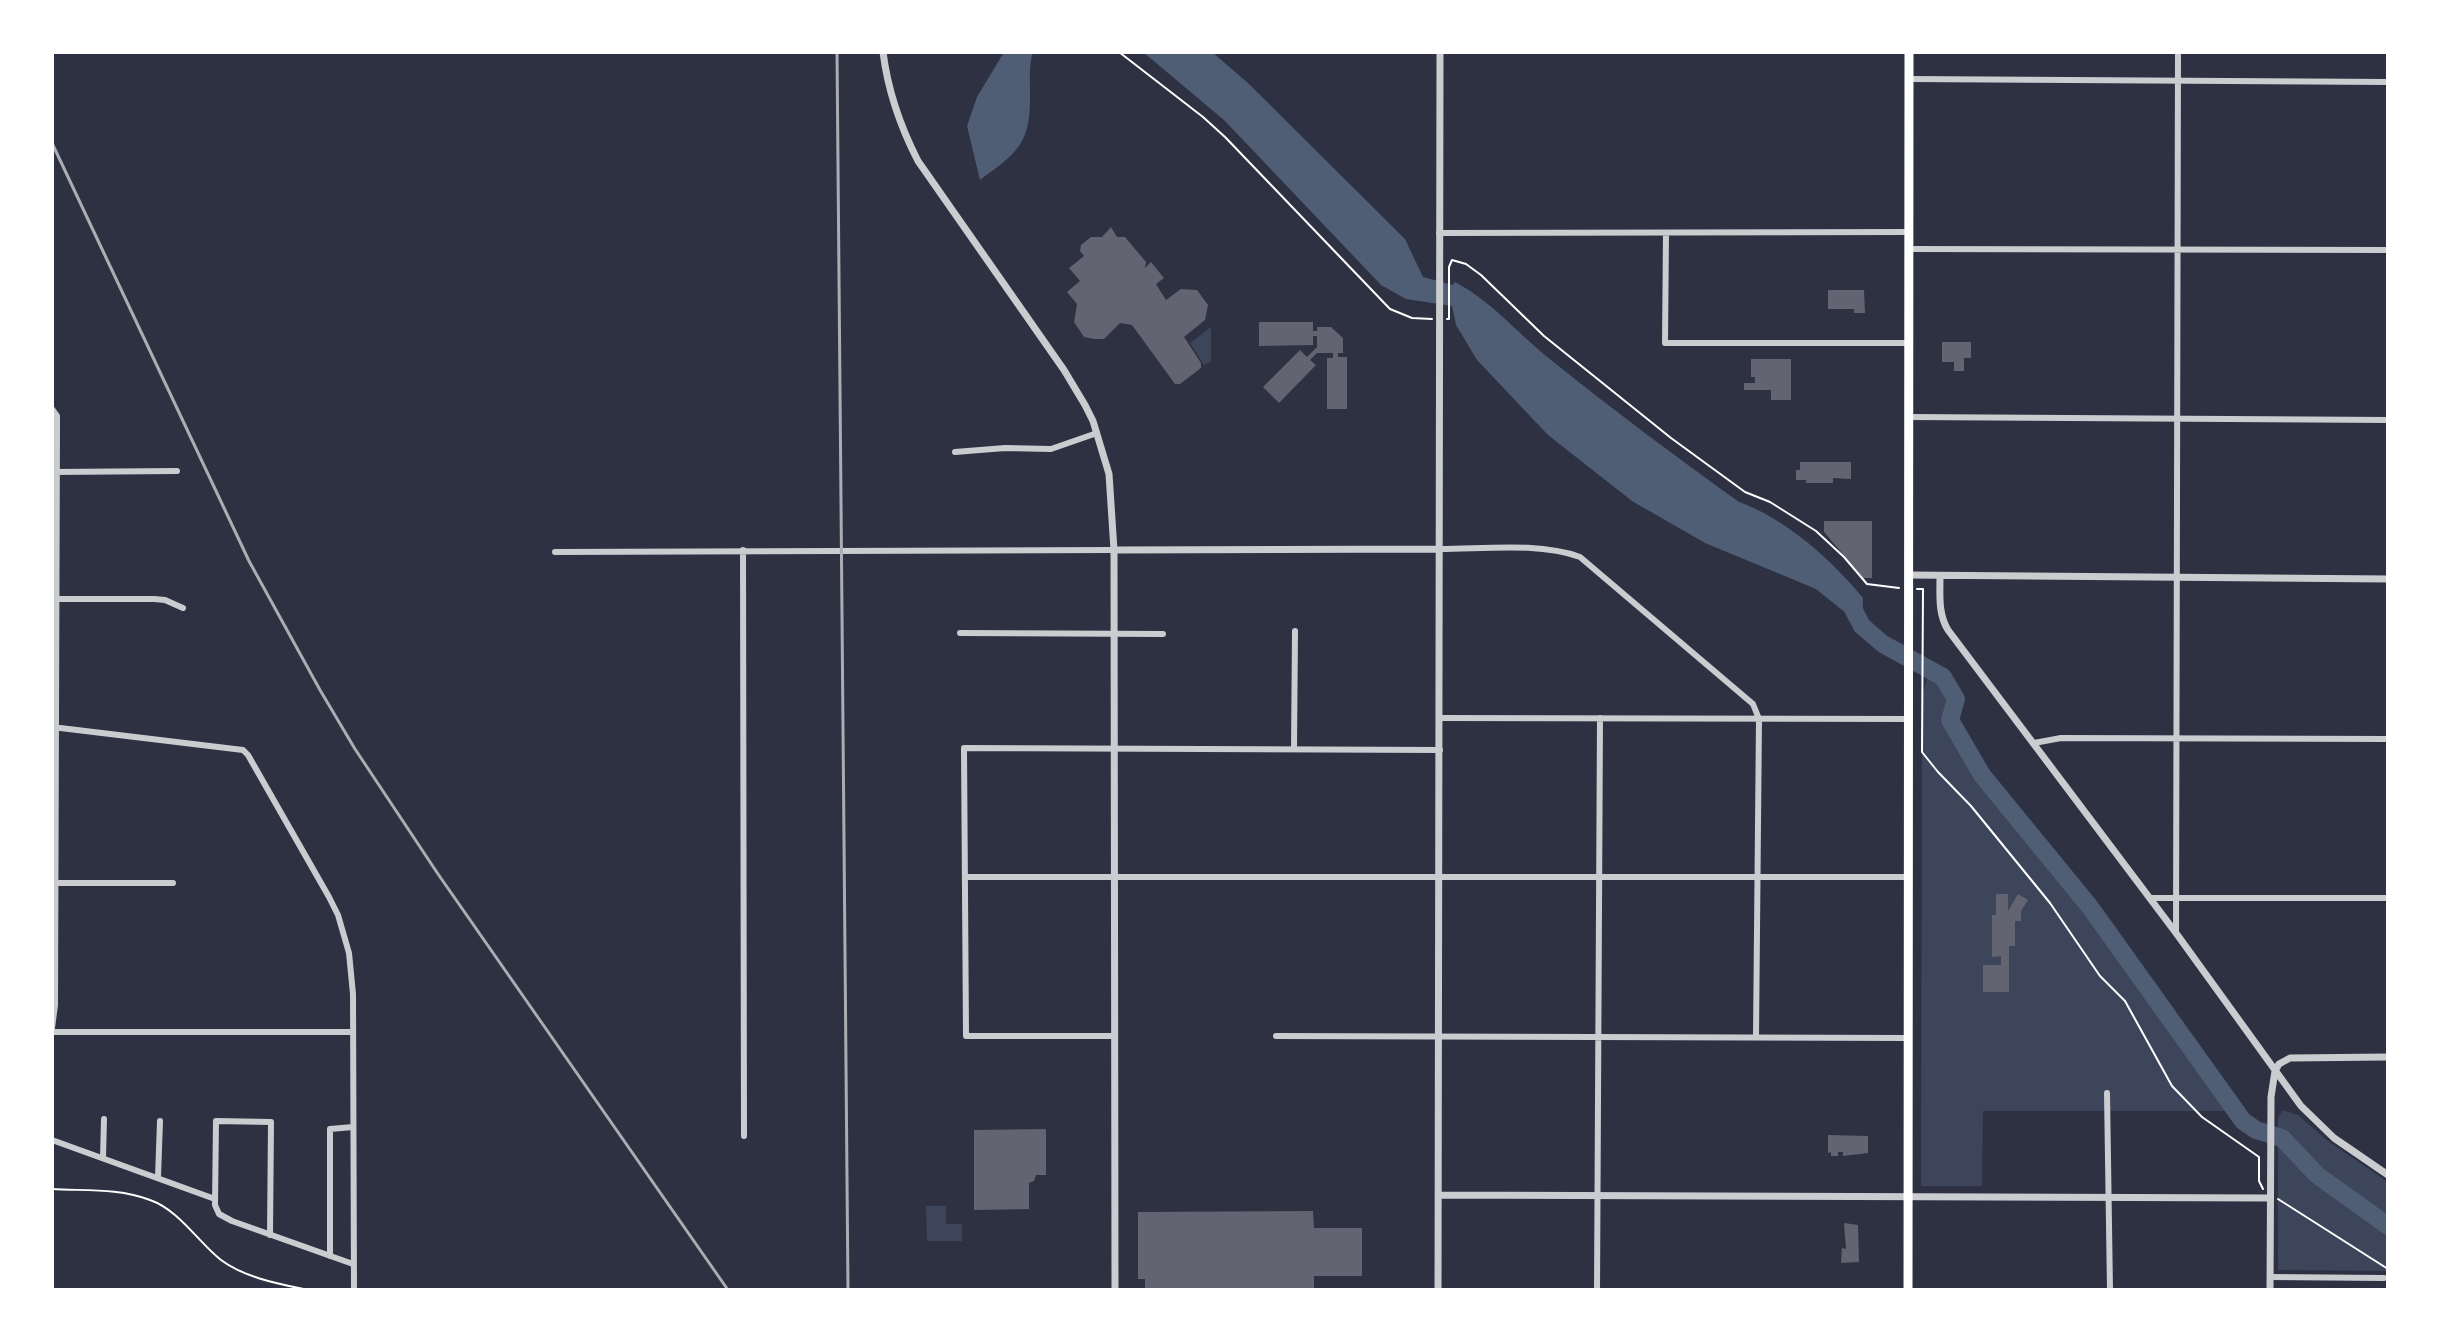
<!DOCTYPE html>
<style>
body{margin:0}
#map{position:relative;width:2440px;height:1342px;overflow:hidden;background:#2d3142;font-family:Mulish,sans-serif}
canvas{display:block}
.frame{position:absolute;inset:0;border:54px solid #fff;pointer-events:none}
</style>
<div id="map">
<canvas width="2440" height="1342"></canvas>
<div class="frame"></div>
</div>
<script>
const c = document.querySelector('canvas').getContext('2d');
c.lineJoin = 'round';
function paint(path, color) {
  c.fillStyle = color;
  c.fill(path, 'evenodd');
}
function trace(path, color, width, dash) {
  c.strokeStyle = color;
  c.lineWidth = width;
  c.lineCap = dash ? 'butt' : 'round';
  c.setLineDash(dash || []);
  c.stroke(path);
}
paint(new Path2D(`
 M1211 327V361L1204 365 1190 343Z
 M1929 670 1943 677 1956 699 1950 720 1982 775 2090 907 2235 1111H1983L1982 1186H1921L1922 697Z
 M2283 1110 2298 1115 2328 1141 2388 1182V1290L2387 1271 2278 1270V1118Z
 M926 1206H946V1224H962V1241H927Z`), '#3c4559');
paint(new Path2D(`
 M1004 52H1033C1029 64 1030 78 1030 91 1031 142 1020 151 980 180L967 126 977 97Z
 M1143 52H1212L1248 83 1405 239 1423 277 1453 285 1455 282C1493 302 1518 334 1551 360 1612 409 1675 456 1739 502 1785 518 1832 560 1863 598L1862 626 1816 589 1705 543 1632 501 1548 435 1477 360 1456 325 1452 306 1406 299 1381 285 1224 120Z`), '#4f5d75');
trace(new Path2D(`
 M1851 605 1862 626 1883 644 1943 677 1956 699 1950 720 1982 775 2090 907 2243 1121 2256 1130 2282 1138 2317 1175 2388 1226`), '#4f5d75', 18);
paint(new Path2D(`
 M1111 227 1117 237H1125L1146 262 1145 268 1151 262 1164 278 1156 284 1166 300 1181 289 1197 290 1208 305 1205 320 1184 337 1201 363V368L1180 384H1175L1132 325 1120 323 1104 339H1094L1084 337 1074 322 1077 304 1067 292 1080 281 1069 268 1084 256 1080 251 1081 245 1091 237H1102Z
 M1828 290H1864L1865 313H1854V309H1828Z
 M1259 322H1313V331H1317V327H1331L1343 338V353H1338V357H1347V409H1327V358H1333V353H1317L1310 360 1316 365 1279 403 1263 387 1300 350 1307 357 1317 347V336H1313V345L1259 346Z
 M1942 342H1971V358H1964V371H1954V362H1942Z
 M1751 359H1791V400H1771V390H1744V383H1755V377H1751Z
 M1800 462H1851V479L1833 478V483H1806V480H1796V470H1800Z
 M1824 521H1872V578H1863L1824 532Z
 M1996 894H2008V911L2018 894 2028 900 2021 911V921H2015V946H2009V992H1983V965H2001V956L1992 957V915H1996Z
 M1046 1129V1175H1036L1034 1181 1029 1183V1209L974 1210V1130Z
 M1828 1135 1868 1136V1153L1843 1156V1152H1838V1156H1831V1152L1828 1153Z
 M1313 1211 1314 1228H1362V1276H1314V1290H1145V1279H1138V1212Z
 M1844 1223 1858 1225 1859 1262 1841 1263 1842 1248 1846 1249Z`), '#626471');
trace(new Path2D(`
 M1119 52 1203 117 1225 137 1390 309 1412 318 1432 319
 M1447 319H1449V267L1452 260 1466 264 1481 275 1544 336 1671 438 1745 492 1770 502 1816 531 1844 557 1867 584 1899 588
 M1917 589H1923L1922 752 1938 772 1971 806 2050 903 2100 976 2125 1001 2172 1086 2202 1117 2259 1157V1181L2263 1189
 M52 1189C85 1191 119 1188 150 1200 179 1210 198 1242 221 1260 245 1278 280 1284 308 1290
 M2278 1199 2388 1269`), '#fff', 2);
trace(new Path2D(`
 M1909 79 2388 82
 M1439 233 1909 232
 M1666 233 1665 343H1909
 M1909 249 2388 250
 M52 409 57 416V428L55 1005 52 1028
 M1909 417 2388 420
 M955 452 1005 448 1051 449 1097 433
 M52 472 177 471
 M1440 549C1483 549 1539 542 1580 557L1753 704 1759 719 1756 1036
 M743 550 744 1136
 M555 552 1114 550
 M52 599H154L165 600 183 608
 M960 633 1163 634
 M1440 718 1908 719
 M52 727 243 750 248 755 329 897 338 915 349 953 353 994 354 1290
 M2034 743 2061 738 2388 739
 M1294 749 1295 631
 M965 877H1908
 M52 883H173
 M2150 898H2388
 M2176 932 2178 52
 M52 1032H353
 M1114 1036H966L964 748 1440 750
 M1276 1036 1907 1038
 M2107 1093 2110 1290
 M52 1140 215 1199
 M103 1158 104 1119
 M158 1177 160 1121
 M270 1235 271 1122 216 1121 215 1205 219 1214 232 1221 353 1264
 M330 1256V1129L353 1127
 M2270 1277 2384 1278
 M1597 1290 1600 718`), '#caccd0', 6);
trace(new Path2D(`
 M883 52C888 92 900 126 918 161L1064 370 1085 405 1093 421 1109 474 1114 550 1115 1290
 M1114 550 1440 549
 M1909 575 2388 579
 M1940 576C1940 595 1938 614 1948 630L2176 933 2301 1106 2334 1138 2388 1175
 M1438 1195 2270 1198
 M1438 1290 1440 52
 M2270 1290 2271 1097 2275 1071 2279 1064 2290 1058 2388 1057`), '#caccd0', 7);
trace(new Path2D(`
 M1908 1290 1909 52`), '#fff', 9);
trace(new Path2D(`
 M837 52 848 1290
 M52 143 249 561 320 690 355 749 438 874 728 1290`), '#abadb3', 3);
</script>
